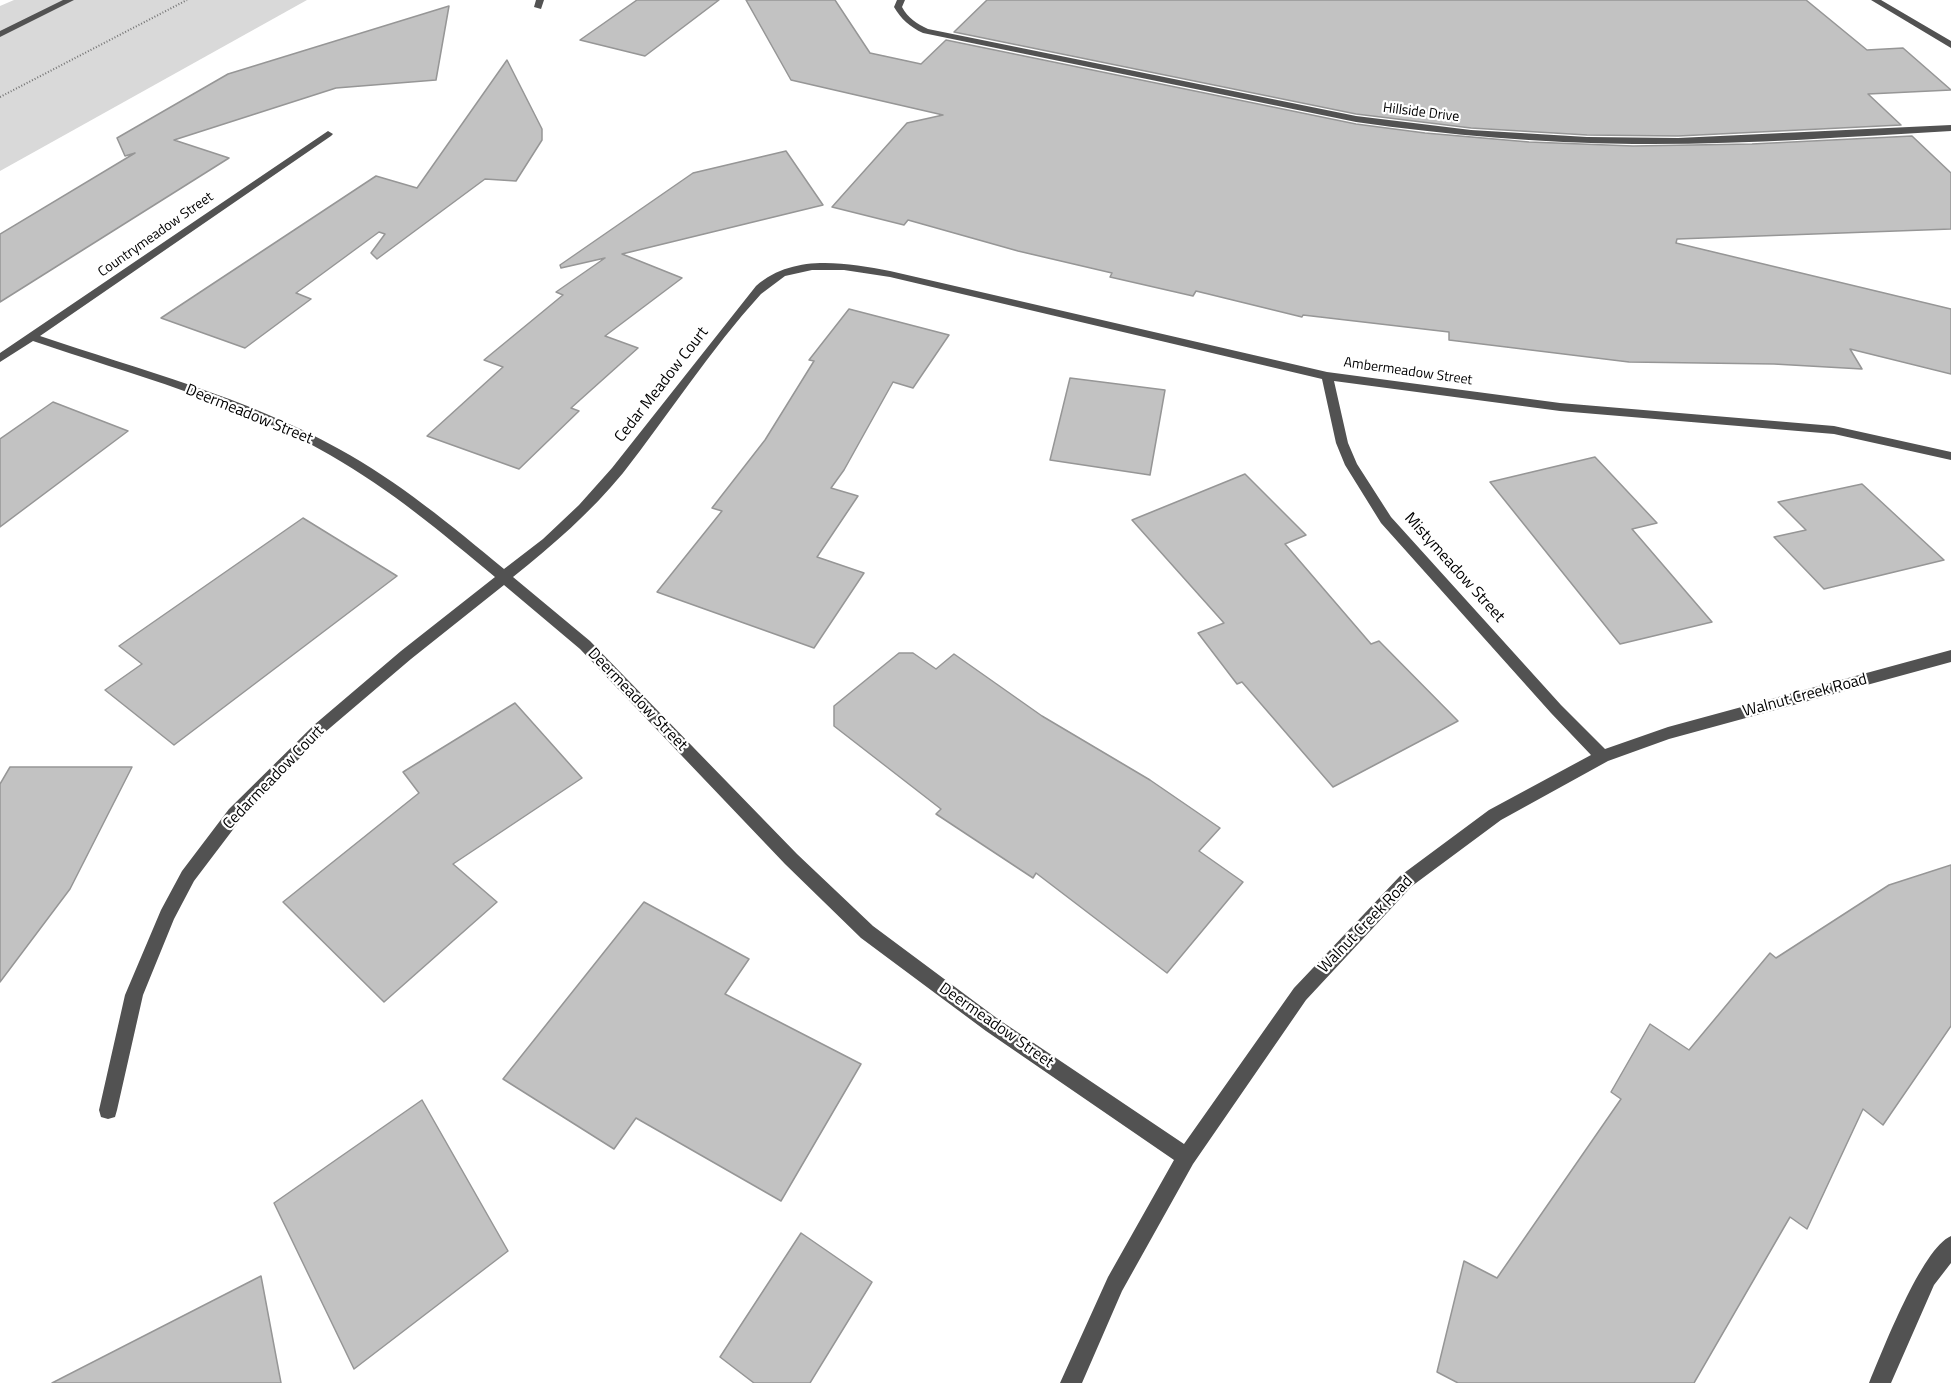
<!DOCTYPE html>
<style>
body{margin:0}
canvas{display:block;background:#fff}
</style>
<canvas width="1951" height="1383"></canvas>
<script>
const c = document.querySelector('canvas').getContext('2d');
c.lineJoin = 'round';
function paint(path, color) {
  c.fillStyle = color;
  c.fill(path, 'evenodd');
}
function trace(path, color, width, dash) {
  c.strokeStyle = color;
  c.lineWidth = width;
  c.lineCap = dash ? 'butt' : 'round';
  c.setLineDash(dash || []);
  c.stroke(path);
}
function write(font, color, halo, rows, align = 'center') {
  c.font = font + ' "Titillium Web",sans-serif';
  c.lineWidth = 4.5;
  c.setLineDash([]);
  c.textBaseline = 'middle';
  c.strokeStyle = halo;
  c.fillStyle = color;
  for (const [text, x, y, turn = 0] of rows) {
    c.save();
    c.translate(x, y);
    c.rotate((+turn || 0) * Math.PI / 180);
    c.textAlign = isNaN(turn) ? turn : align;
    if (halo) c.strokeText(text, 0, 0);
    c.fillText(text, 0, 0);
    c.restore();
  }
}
paint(new Path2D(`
 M14 0H307L0 171V6Z`), '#d9d9d9');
const building = new Path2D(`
 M637 0H719L645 56 580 40Z
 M746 0H835L870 53 921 64 946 40 1356 124 1425 133 1529 142 1633 146 1752 144 1912 136 1951 173V229L1677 239 1676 243 1951 309V374L1850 349 1862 369 1774 364 1629 362 1449 340V332L1303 315 1302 317 1196 291 1193 296 1110 277 1112 273 1018 251 908 220 904 225 832 207 907 123 943 115 791 80Z
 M987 0H1806L1867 50 1903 48 1951 90 1868 94 1901 125 1678 136 1587 135 1471 128 1356 114 954 32Z
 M449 6 436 80 336 88 174 140 229 158 0 302V234L135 153 125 156 117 138 228 74Z
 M507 60 542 129V140L516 181 485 179 377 259 371 253 385 234 379 232 296 293 311 299 245 348 161 318 376 176 417 188Z
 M786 151 823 205 622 254 682 278 605 336 638 348 571 408 579 411 519 469 427 436 503 367 484 360 563 295 556 292 605 258 561 268 560 265 693 173Z
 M849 309 949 335 913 388 893 382 844 470 831 488 858 496 817 557 864 573 814 648 657 592 722 511 712 508 765 440 814 361 809 360Z
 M1070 378 1165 390 1150 475 1050 460Z
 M53 402 128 431 0 527V439Z
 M1595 457 1657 523 1632 529 1712 622 1620 644 1490 482Z
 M1245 474 1306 535 1285 544 1371 644 1379 641 1458 721 1333 787 1242 682 1237 684 1198 633 1224 623 1132 520Z
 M1862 484 1944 560 1824 589 1774 537 1806 530 1778 502Z
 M303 518 397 576 174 745 105 690 142 664 119 646Z
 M899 653H913L936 669 954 654 1042 716 1150 780 1220 828 1199 851 1243 882 1167 973 1036 873 1033 878 936 814 941 809 834 726V706Z
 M515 703 582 778 453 864 497 902 384 1002 283 902 419 793 403 772Z
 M10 767H132L70 889 0 982V784Z
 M1951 865V1026L1883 1125 1863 1109 1807 1229 1790 1217 1694 1383H1458L1437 1372 1464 1261 1497 1278 1621 1099 1611 1092 1650 1024 1689 1050 1770 953 1776 958 1889 885Z
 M644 902 749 959 725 994 861 1064 781 1201 636 1118 614 1149 503 1079Z
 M422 1100 508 1251 354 1369 274 1203Z
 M801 1233 872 1282 810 1383H754L720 1357Z
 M261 1276 281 1383H52Z`);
paint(building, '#c2c2c2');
trace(building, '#969696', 1.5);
trace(new Path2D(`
 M0 97 187 0`), '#747474', 2, [1, 2]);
paint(new Path2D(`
 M63 0H74L0 37V31Z
 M536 0H544L541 9 534 7Z
 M897 0H905L902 7C908 18 917 24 928 29L1356 116 1471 130 1587 137 1678 138 1951 125V131C1845 137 1739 145 1633 144 1540 143 1448 135 1356 122L923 33C910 27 901 19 894 7Z
 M1871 0H1881L1951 41V48Z
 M328 131 333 134 331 136 40 336C140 370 246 397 339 449 399 482 451 525 504 569L543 539 579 505 612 468 756 286C794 253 845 263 890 271L1327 372 1560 403 1834 426 1951 452V460L1834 434 1560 411 1334 381 1348 443 1357 464 1391 517 1561 705 1605 749 1668 727 1951 650V662L1669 739 1608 761 1501 820 1412 886 1306 1000 1193 1164 1122 1291 1082 1383H1060L1108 1277 1174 1160 986 1031 861 938 785 864 580 649 504 585 411 659 324 733 241 819 194 881 174 919 143 995 117 1110 115 1117 108 1119 101 1117 99 1110 125 995 161 910 182 871 229 809 314 725 401 651 495 577C441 532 391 490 330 455 238 402 132 375 33 341L0 362V353ZM812 270H844L890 277 1322 379 1336 443 1345 465 1381 523 1551 713 1591 755 1489 810 1400 876 1294 988 1184 1144 998 1019 873 926 797 854 590 641 513 577C553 545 591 512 623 473 669 414 710 350 761 294L785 276Z
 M1951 1236V1263L1934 1285 1891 1383H1869C1882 1352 1922 1248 1951 1236Z`), '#525252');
write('14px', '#000', '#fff', [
 ["Hillside Drive",1421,113,7],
 ["Countrymeadow Street",156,235,-35],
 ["Ambermeadow Street",1408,372,8]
]);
write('16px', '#000', '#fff', [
 ["Cedar Meadow Court",662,385,-52],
 ["Deermeadow Street",249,415,22],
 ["Mistymeadow Street",1454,568,48],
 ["Walnut Creek Road",1805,696,-15],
 ["Deermeadow Street",637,700,46],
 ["Cedarmeadow Court",274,778,-46],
 ["Walnut Creek Road",1366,925,-46],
 ["Deermeadow Street",996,1026,35]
]);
</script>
